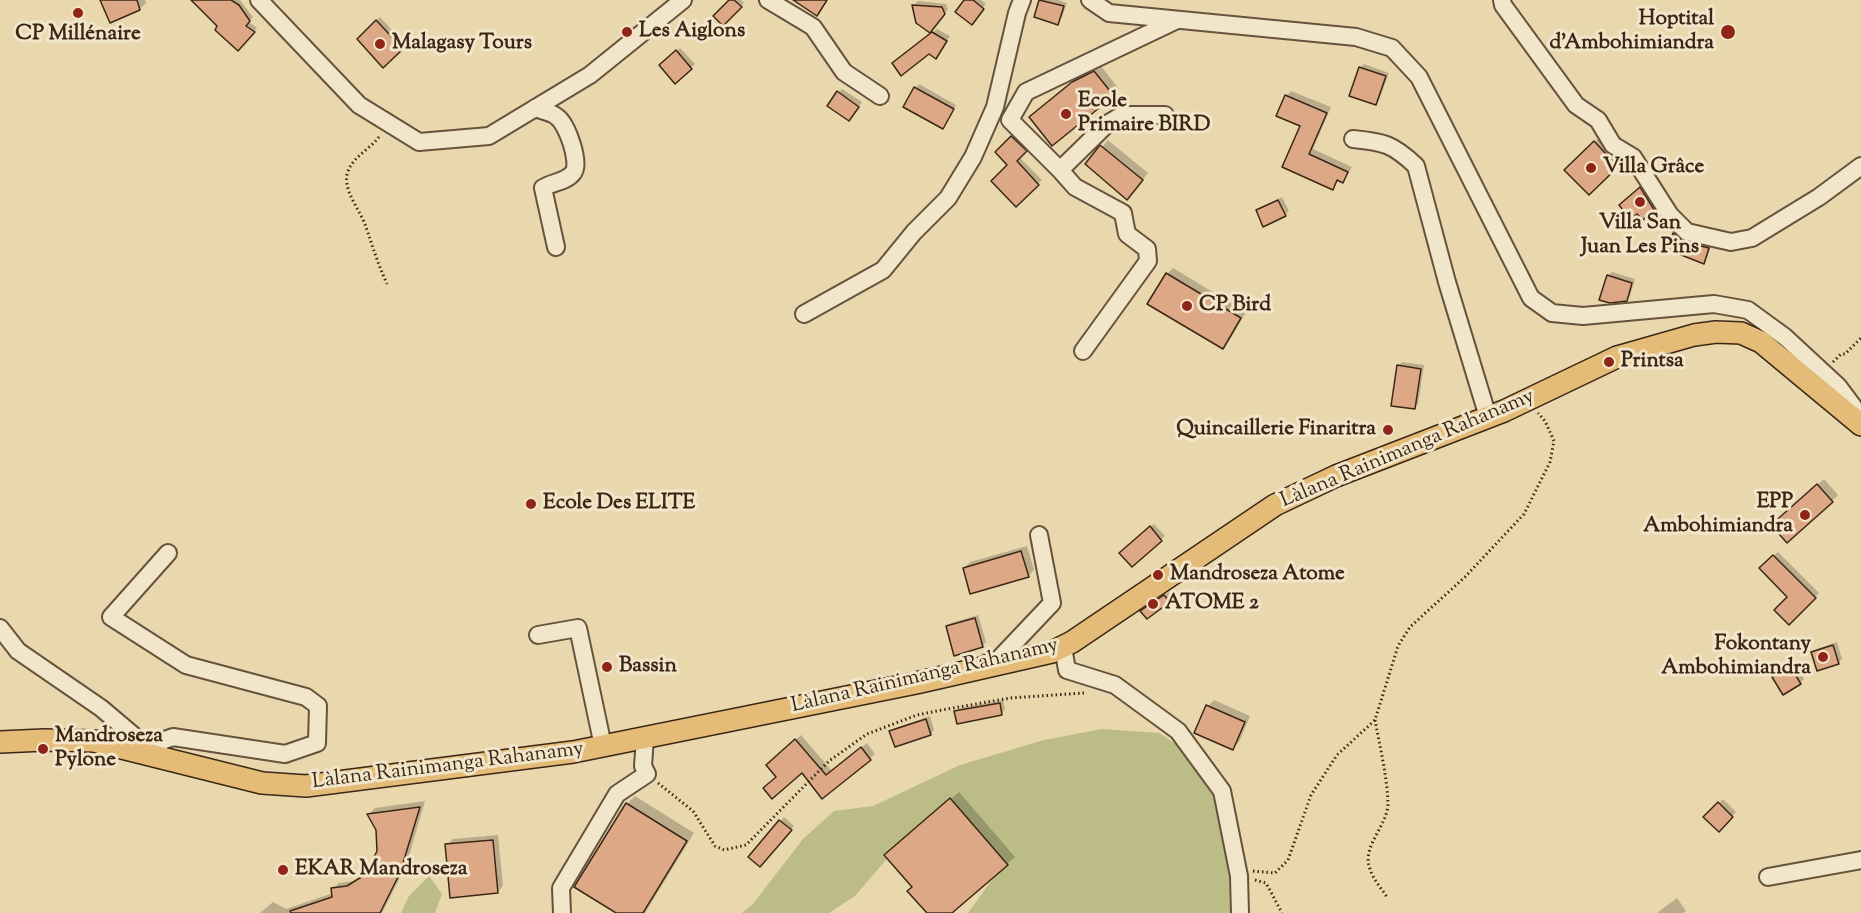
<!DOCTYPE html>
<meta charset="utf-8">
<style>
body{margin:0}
canvas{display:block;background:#e9d7ae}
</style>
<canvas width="1861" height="913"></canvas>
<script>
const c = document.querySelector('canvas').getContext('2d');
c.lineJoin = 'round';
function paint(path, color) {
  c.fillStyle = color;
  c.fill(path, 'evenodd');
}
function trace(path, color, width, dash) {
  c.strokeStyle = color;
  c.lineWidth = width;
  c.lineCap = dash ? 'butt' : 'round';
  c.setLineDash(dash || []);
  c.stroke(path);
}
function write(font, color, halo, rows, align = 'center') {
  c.font = font + ' "Sorts Mill Goudy",serif';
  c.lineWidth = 6;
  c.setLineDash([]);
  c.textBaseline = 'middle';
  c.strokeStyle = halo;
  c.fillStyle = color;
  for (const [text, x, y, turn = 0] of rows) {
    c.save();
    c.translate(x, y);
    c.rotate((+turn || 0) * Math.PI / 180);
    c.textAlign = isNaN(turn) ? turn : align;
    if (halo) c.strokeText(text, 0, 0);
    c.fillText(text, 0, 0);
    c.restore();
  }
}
paint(new Path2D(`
 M1102 729 1159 733 1202 761 1215 785 1236 913H968L994 877 979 843 897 847 855 896 829 913H742L752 905 803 839 834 811 873 806 960 765 1044 740Z
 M429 876 442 894 435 913H401L409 896Z`), '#bcbd86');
paint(new Path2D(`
 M101 0H145L146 3 140 9Z
 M193 0H240L253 17 249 22 257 28 238 49Z
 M731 0H741L744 3 723 24Z
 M966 0H981L986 4 975 19Z
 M1041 0H1058L1067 3 1061 19 1058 23 1036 16Z
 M918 1 946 4 948 9 933 27 918 22 914 5Z
 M380 17 405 44 383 66 359 39Z
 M937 29 950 36 936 57 929 53 897 59Z
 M680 48 695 64 691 68 661 65Z
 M1364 64 1389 73 1379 100 1375 104 1360 68Z
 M1101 66 1119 89 1053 144 1031 117 1080 76Z
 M919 84 956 105 946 123 916 88Z
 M842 89 862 102 853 116 839 92Z
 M1291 91 1331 107 1313 149 1352 167 1347 176 1342 181 1339 180 1332 188 1284 167 1302 126 1286 96Z
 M1016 133 1029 147 1019 157 1042 180 1016 205 1009 165 997 152Z
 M1601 136 1622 160 1589 193 1567 170Z
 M1108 140 1148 173 1133 192 1087 164Z
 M1644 185 1664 216 1654 223 1646 215 1624 201Z
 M1282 197 1289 211 1285 215 1257 211Z
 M1678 231 1712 244 1707 258 1703 262 1668 248Z
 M1173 268 1246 312 1229 341 1223 347 1167 274Z
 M1612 272 1635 279 1630 296 1626 300 1608 276Z
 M1402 362 1424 365 1418 404 1414 408 1398 366Z
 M1824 479 1838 495 1832 501 1779 519Z
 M1154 524 1165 536 1132 565 1125 549Z
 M1027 546 1034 570 1028 576 964 568 970 562Z
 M1778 552 1819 593 1789 623V597L1761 568Z
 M1169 592 1172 597 1169 601 1146 608Z
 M978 615 986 642 982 646 947 626 951 623Z
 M1837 642 1842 659 1838 663 1813 653 1817 649Z
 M1794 663 1804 679 1800 683 1778 674Z
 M1003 700 1005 710 1001 714 956 712 960 708Z
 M1214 700 1250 716 1239 742 1233 748 1208 706Z
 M930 716 934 730 931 734 891 731 895 728Z
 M801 735 832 771 867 743 875 754 823 797 802 771 778 777 773 760Z
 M959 792 1015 857 951 913H929L894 848Z
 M635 796 694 833 645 913H619L627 804Z
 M1723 799 1736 812 1719 830 1705 817Z
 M425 801 406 866 382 913H260L273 902 286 909 333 893V889L339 883 354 881 369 872 378 851 377 829 369 814 375 808Z
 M784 817 794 826 764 861 750 856Z
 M498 835 503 886 497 892 447 845 453 839Z
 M1677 898 1686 911 1683 913H1657Z`), '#0003');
const building = new Path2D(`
 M100 0H137L140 10 110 23Z
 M191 0H231L239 5 250 21 246 26 255 32 238 51 215 30 217 26Z
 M729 0H734L742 7 723 26 713 16Z
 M793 0H827L817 16Z
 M964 0H973L984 9 972 25 955 12Z
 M1039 0 1064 6 1058 25 1034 17Z
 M912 5 942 7 945 14 930 33 916 23Z
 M376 20 403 49 383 68 357 39Z
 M932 32 947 41 936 59 929 54 901 76 892 63Z
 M676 50 692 69 675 84 659 65Z
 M1359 67 1386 76 1376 105 1349 96Z
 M1094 71 1114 96 1052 146 1029 117 1072 82Z
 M914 87 954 109 943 129 903 107Z
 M837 91 859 107 849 121 827 106Z
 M1285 95 1327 113 1309 154 1348 172 1343 183 1337 180 1333 190 1282 167 1300 126 1276 116Z
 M1011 136 1027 151 1017 161 1039 185 1016 207 991 181 1007 165 995 152Z
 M1594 141 1618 167 1589 195 1564 170Z
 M1100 145 1143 180 1127 200 1085 164Z
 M1640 187 1661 221 1654 225 1646 217 1643 220 1637 214 1630 219 1619 205Z
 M1278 200 1286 216 1263 227 1256 210Z
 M1673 233 1684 242 1709 248 1704 264 1666 249Z
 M1166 273 1241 318 1223 349 1147 304Z
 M1607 275 1632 283 1627 301 1610 303 1599 300Z
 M1397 365 1421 369 1415 409 1391 406Z
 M1817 484 1833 502 1787 543 1771 525Z
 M1150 526 1162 541 1132 567 1119 553Z
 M1021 551 1029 577 970 594 963 568Z
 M1773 555 1816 598 1789 625 1774 610 1787 597 1759 568Z
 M1164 595 1170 602 1147 619 1140 611Z
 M975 618 983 647 954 656 946 626Z
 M1833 645 1839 664 1817 671 1811 652Z
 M1790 666 1801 684 1783 695 1772 677Z
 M1000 703 1002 715 957 724 954 711Z
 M1206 705 1245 722 1233 750 1194 733Z
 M926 719 931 735 895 747 889 731Z
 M795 739 826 775 861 747 871 760 822 799 802 773 772 799 763 788 776 777 766 765Z
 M950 798 1008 865 952 913H927L907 891 912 887 884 855Z
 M1718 802 1733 817 1719 832 1703 817Z
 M626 803 687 841 643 913H616L574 887Z
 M420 807 400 873 380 913H291L290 911 332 897 331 888 347 886 366 874 377 851 376 830 367 814Z
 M779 820 792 830 760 867 748 857Z
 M493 840 498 893 450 898 445 844Z`);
paint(building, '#dda885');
trace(building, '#3c2717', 1.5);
const minor = new Path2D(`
 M259 0 359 105 419 142 489 136 590 75 683 0
 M768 0 813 27 844 72 880 96
 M1090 0 1109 13 1356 37 1392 48 1419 77 1531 298 1552 313 1583 316 1714 304 1748 310 1785 337 1838 386 1853 406 1859 423
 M1502 0 1503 5 1576 105 1598 120 1613 145 1633 157 1670 215 1687 232 1731 242 1752 238 1819 197 1861 166
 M535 108C542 111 552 112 557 117 567 124 581 163 573 173 566 182 552 182 543 188L556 247
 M1165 115H1122L1107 124 1060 170 1010 120 1026 92 1177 20
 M1353 139C1384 142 1393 144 1416 166L1447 282 1488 417
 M1060 170 1075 187 1123 213 1127 234 1147 249 1148 261 1083 351
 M804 314 883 270 914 232 948 198 973 157 995 107 1017 13 1022 0
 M0 628 18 651 101 708 159 757V742L173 737 285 754 317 743 318 706 306 697 186 665 111 617 168 553
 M538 635 578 628 603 746
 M1063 647 1067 670 1115 685 1178 731 1222 791 1239 876 1240 913
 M987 663 998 660 1052 603 1039 535
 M1768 877 1861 860
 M562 913 561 888 617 794 647 774 643 766 645 738`);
const major = new Path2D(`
 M0 742 44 740 94 741 262 783 306 786 573 752 916 683 1052 652 1072 642 1275 505 1336 476 1504 411 1617 357 1694 335 1716 332 1741 333 1761 342 1861 425`);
trace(minor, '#67533d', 20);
trace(major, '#3c2717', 24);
trace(new Path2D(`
 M379 137C370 149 354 156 348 171 341 189 361 211 366 227 373 248 378 264 387 284
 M1833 362 1841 354H1845L1861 338
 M1375 720C1380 747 1387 776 1388 803 1388 826 1361 846 1370 869 1373 879 1381 888 1387 897
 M658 783 693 811 715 846 724 850 746 845 829 761 867 734 917 715 942 710 1010 698 1084 693
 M1253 871 1275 873 1288 860 1311 795 1337 755 1375 720 1398 646 1410 627 1465 577 1524 514 1550 462 1554 441 1545 421 1538 413
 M1255 880 1266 883 1282 913`), '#3c2717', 3, [1.5, 3]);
trace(minor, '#f1e5ca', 16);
trace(major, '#e4bc77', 21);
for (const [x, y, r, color] of [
 [78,13,6,"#8f2418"],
 [627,32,6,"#8f2418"],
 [1728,32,8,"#8f2418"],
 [380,44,6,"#8f2418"],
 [1066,114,6,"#8f2418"],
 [1591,168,6,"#8f2418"],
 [1640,202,6,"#8f2418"],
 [1187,306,6,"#8f2418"],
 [1609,362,6,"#8f2418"],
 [1388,430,6,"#8f2418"],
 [531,504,6,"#8f2418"],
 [1805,515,6,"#8f2418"],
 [1158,575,6,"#8f2418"],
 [1153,604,6,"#8f2418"],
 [1823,657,6,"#8f2418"],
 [607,667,6,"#8f2418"],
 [43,749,6,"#8f2418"],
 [283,870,6,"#8f2418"]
]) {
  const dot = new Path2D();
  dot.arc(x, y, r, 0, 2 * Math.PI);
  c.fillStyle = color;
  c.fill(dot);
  trace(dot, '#f1e5ca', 2);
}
write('bold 21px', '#3c2717', '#f1e5ca', [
 ["Hoptital",1714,20,"right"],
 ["d'Ambohimiandra",1714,44,"right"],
 ["Les Aiglons",639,32],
 ["CP Millénaire",78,35,"center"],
 ["Malagasy Tours",392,44],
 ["Ecole",1078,102],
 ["Primaire BIRD",1078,126],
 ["Villa Grâce",1603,168],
 ["Villa San",1640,224,"center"],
 ["Juan Les Pins",1640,248,"center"],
 ["CP Bird",1199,306],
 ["Printsa",1621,362],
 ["Quincaillerie Finaritra",1376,430,"right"],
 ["EPP",1793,503,"right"],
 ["Ambohimiandra",1793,527,"right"],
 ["Ecole Des ELITE",543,504],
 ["Mandroseza Atome",1170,575],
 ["ATOME 2",1165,604],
 ["Fokontany",1811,645,"right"],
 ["Ambohimiandra",1811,669,"right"],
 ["Bassin",619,667],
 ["Mandroseza",55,737],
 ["Pylone",55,761],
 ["EKAR Mandroseza",295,870]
], 'left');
write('21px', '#3c2717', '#f1e5ca', [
 ["Làlana Rainimanga Rahanamy",1408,450,-23],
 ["Làlana Rainimanga Rahanamy",925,677,-13],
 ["Làlana Rainimanga Rahanamy",448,767,-7]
]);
</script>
